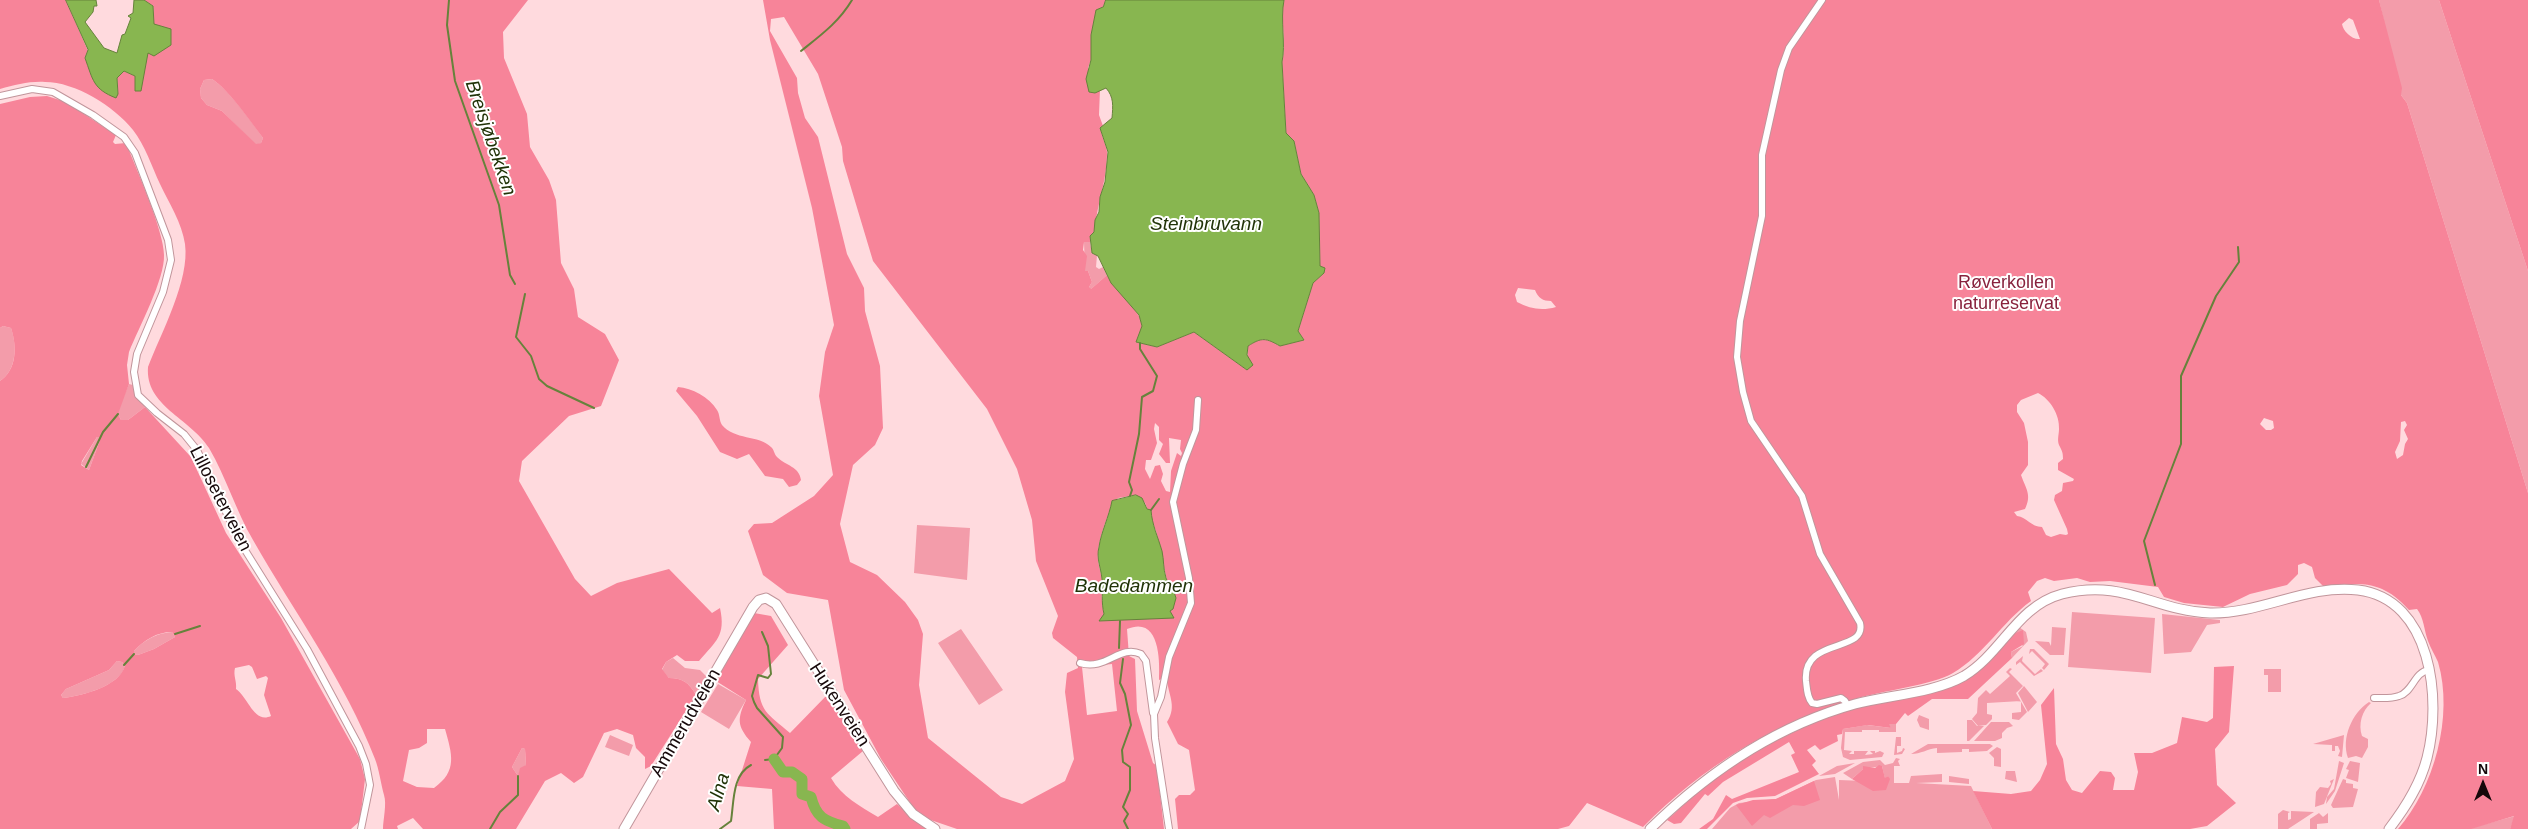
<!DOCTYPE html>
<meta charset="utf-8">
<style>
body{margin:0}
#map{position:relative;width:2528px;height:829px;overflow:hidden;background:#ffdade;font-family:Helvetica,sans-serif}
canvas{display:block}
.north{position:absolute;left:2458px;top:759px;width:50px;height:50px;-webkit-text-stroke:4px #fff;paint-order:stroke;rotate:0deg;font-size:14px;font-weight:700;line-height:20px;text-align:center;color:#16080a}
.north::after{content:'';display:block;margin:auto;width:18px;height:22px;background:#16080a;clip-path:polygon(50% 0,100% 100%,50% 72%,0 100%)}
</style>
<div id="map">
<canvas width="2528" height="829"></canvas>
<div class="north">N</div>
</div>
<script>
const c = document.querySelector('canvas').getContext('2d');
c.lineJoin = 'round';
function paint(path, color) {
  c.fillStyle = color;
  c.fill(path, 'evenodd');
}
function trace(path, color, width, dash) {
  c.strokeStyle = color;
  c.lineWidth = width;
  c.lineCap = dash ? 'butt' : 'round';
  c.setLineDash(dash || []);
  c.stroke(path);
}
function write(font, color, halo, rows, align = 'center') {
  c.font = font + ' Helvetica,sans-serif';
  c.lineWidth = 4;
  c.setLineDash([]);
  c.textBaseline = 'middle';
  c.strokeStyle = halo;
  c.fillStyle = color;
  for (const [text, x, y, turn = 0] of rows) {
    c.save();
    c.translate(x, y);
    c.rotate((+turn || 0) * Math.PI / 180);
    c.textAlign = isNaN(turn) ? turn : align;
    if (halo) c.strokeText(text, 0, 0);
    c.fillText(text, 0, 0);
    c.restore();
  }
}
paint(new Path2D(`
 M2379 0H2439L2528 271V493L2407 103 2401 95Z
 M212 79C228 89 252 122 263 138L261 143 256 145 222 111 207 105 201 98 200 89 204 80Z
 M1084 242H1090L1092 253 1097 255 1096 267 1099 269 1103 267 1107 275 1090 290 1089 287 1092 282 1088 271 1085 272Z
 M3 326 11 328C17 345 17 370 0 381V328Z
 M129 384 133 385 136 396 145 407 128 420H121L117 412Z
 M97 437H100V440L89 470 81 464Z
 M917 525 970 528 967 580 914 573Z
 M2072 612 2155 618 2151 673 2068 667Z
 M2162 614 2220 620V623L2207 625 2191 652 2164 654Z
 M2019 627 2026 632 2028 641 2012 658 2011 652 2023 646 2011 635Z
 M2052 627 2066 628 2064 655H2050L2035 641 2049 642 2051 646Z
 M961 629 1003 690 979 705 938 643Z
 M172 632 175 637 154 649 138 655 134 654V651C144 640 157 633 172 632Z
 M2030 649H2034L2049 664 2044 670 2042 668 2045 664 2032 651 2029 654Z
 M2023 656 2022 661 2035 674 2041 669 2043 671 2034 676 2020 662 2016 665V662Z
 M673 658 685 668 700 670 707 677 696 695C689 683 683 678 669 678L662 670 666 662Z
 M117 661 122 662 125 667C117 687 84 695 63 698L61 695 66 689 109 670Z
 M2010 668 2012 669 2009 672 2023 686 2016 693 2027 712 2019 720 2012 719V713L2021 712V701L1987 703V714L1992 715V719L1986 725 1978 726 1972 719 1977 713 1978 698 1986 690 1990 694 2010 676 2006 672Z
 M2264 669H2281V692H2268V675H2264Z
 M718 684 746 700 729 729 701 712Z
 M2024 686 2037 702 2028 712 2018 693Z
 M2369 702 2371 703C2362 711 2358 724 2362 736L2368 739V747L2362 758 2356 756 2348 758C2341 738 2352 713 2369 702Z
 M1919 715 1929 719V730L1920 727 1917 720Z
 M1967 720H1972L1977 726H1984L1969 741H1967Z
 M1991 722H2009L2013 726 2007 728 2002 733V738L1995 741H1974Z
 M1888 724H1896V732H1879V730H1862V732H1845L1844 750 1852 751 1849 754H1854V751H1868L1865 755 1873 754 1870 751H1875V753L1880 751 1884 753 1882 757 1850 760 1843 757 1841 748 1843 729 1867 725 1891 728Z
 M610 735 633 745 629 756 605 747Z
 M2344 735 2342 757 2338 756 2340 751 2338 746H2335V751H2332V745L2313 744Z
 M1896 737H1901V746H1897V753L1902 751 1903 748 1905 749 1902 754 1894 755Z
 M1928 744H1990L1993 746 1987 751 1969 752V749H1962V752L1937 753V748C1927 749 1921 754 1911 754Z
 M1997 747 2001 749V767L1994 766V758L1989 753Z
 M522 748 525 749 526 765 518 776 512 767Z
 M1896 758 1900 759 1898 761 1900 766H1894V783H1909L1911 776 1942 774V782L1916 783 1971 786 1992 829H1712L1730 808 1739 803 1776 799 1816 780 1835 777 1839 800V780L1889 782 1888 776 1885 779 1882 766 1863 769 1852 779 1843 773 1863 762 1880 760 1885 765 1893 763Z
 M2339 761 2344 763 2335 791 2326 804 2327 797 2334 789Z
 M2350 761 2360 763 2358 782 2346 778 2349 770 2346 769Z
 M1855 763 1835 774 1819 776 1837 766Z
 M2006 771H2015L2017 782 2005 779Z
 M1949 776 1969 779V784L1949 782Z
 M2334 779 2324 804 2315 807 2316 792 2320 787 2328 788 2331 784 2330 781Z
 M2343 779 2346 780V783L2353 784V788L2358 789 2353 807 2333 808 2331 805Z
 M2283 810 2290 812 2288 813V820L2291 819V811L2314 812 2288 829H2278V814Z
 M2319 813 2323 817 2328 813V823L2317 824V829H2310V819Z
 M2515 816 2510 829H2471V828Z`), '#f39caa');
paint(new Path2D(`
 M0 0H66L88 51 85 59 118 94 117 78 124 71 135 76C148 52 155 33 153 6L144 0H528L503 32 504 58 527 114 530 147 549 180 556 200 561 263 574 289 578 317 605 334 619 360 601 406 569 416 522 461 519 481 575 579 591 596 617 583 669 569 712 613 720 608C726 636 716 641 699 661H685L677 655 666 662 662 669 669 678C683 678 689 683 696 695L651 766 645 769V757L636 748 633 735 617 729 604 733 583 777 574 783 561 773 545 781 516 829H423L413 818 397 826 398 829H383C383 820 387 804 384 795 381 784 379 769 375 759 345 681 294 612 253 540 236 511 226 477 209 448 190 418 145 406 148 367 161 333 190 280 185 244 182 223 169 203 160 184 152 167 145 145 133 130 114 106 75 82 45 82 30 81 15 85 0 89ZM212 79C228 89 251 122 263 138L261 143 256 144 222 111 207 105 201 98 200 89 204 80ZM427 729H445C452 754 458 771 434 788L417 787 403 781 409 750 419 748 427 743ZM522 748 525 749 526 765 520 768 518 776 512 767Z
 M763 0H1106L1091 35V60L1088 68 1098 90 1100 89 1099 115 1103 126 1101 128C1101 138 1108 146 1107 155 1107 180 1097 204 1095 228 1094 234 1090 236 1090 242H1084L1083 250 1087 256 1085 271H1088L1092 282 1089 287 1091 289 1107 275C1114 290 1143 311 1142 327 1142 332 1138 338 1136 342L1157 347 1194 332 1247 370 1248 346C1262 337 1266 338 1280 346L1304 340 1298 331 1313 283 1324 273 1320 266 1319 213 1314 195 1301 174 1294 141 1286 133 1282 62C1287 45 1280 20 1284 0H2379L2402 88 2401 95 2407 103 2528 493V829H2510L2514 816 2471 829H2398C2434 788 2454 716 2438 662 2435 655 2431 649 2428 641 2424 630 2424 618 2417 609L2409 610C2381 579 2361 583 2323 586L2315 578 2312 567 2304 563 2298 565V574L2287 585 2250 594 2223 607 2184 603 2164 597 2158 587 2110 581 2090 582 2077 578 2054 581 2045 578 2037 581 2028 592 2031 601C2002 622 1984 655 1953 673 1933 685 1880 691 1855 699 1774 723 1702 767 1643 827L1587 803 1569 826 1558 829H1178L1175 799 1179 795H1190L1195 790 1189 750 1178 744 1167 722C1178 705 1167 694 1167 677L1159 680C1160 661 1160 615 1127 629L1129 656 1135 659 1137 711 1153 763 1157 766 1164 829H957L919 816 881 759 844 690 828 600 787 593 763 575 748 531 754 524 772 523 814 496 833 475 819 396 825 352 834 325 812 208 770 40ZM784 17 818 74 842 147 843 161 873 261 987 409 1017 469 1032 520 1036 561 1058 616 1052 633 1053 638 1077 657 1078 668 1067 673 1065 692 1074 759 1065 781 1022 804 1001 797 928 738 919 685 923 634 918 620 905 602 877 575 850 562 840 524 853 465 875 445 883 428 880 366 865 311 864 288 847 254 818 137 805 118 798 93 797 78 770 31 771 19ZM2349 18 2353 20 2360 39C2352 40 2343 31 2342 24ZM1518 288 1535 290C1538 298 1543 301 1551 301L1556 307C1542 311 1530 309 1517 302L1515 295ZM2038 393C2050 399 2060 415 2059 429 2059 434 2057 440 2059 445 2062 451 2063 452 2063 459L2058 463V470L2074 479 2073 481 2063 483 2062 491 2055 495 2054 500 2067 529 2068 534 2066 535 2060 534 2051 537 2046 535 2042 527C2031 527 2027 517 2017 516L2014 512 2025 509C2032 495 2026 489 2021 475L2028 465V442L2024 423 2017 412V405L2021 400ZM2264 418 2273 421 2274 428 2271 430H2266L2260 424ZM2405 421 2407 425 2404 430 2408 439 2405 444 2403 455 2397 459 2395 452 2400 441 2401 422ZM1155 423 1159 427V440L1163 444 1159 454 1166 463H1170L1169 438 1181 440 1180 449 1182 453 1181 456 1177 453 1171 471 1170 492 1166 491 1161 481 1163 474 1160 465 1155 466 1150 479 1145 469 1146 460H1151L1157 443 1154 429ZM1136 495 1145 503 1156 531 1167 581 1170 583V613L1104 614C1101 602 1102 592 1102 580 1101 573 1099 567 1098 560 1097 542 1107 513 1118 498ZM1112 664 1117 711 1087 715 1082 667Z
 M2439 0H2528V271Z
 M47 96 66 102 116 135 113 142 115 144 126 143C136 168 164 231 164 255 165 279 139 327 129 352L127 365 129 384 118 414 121 420H128L145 407 191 457 226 533 281 618 360 759 365 779 360 821 351 829H0V381C17 370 17 346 11 328L3 326 0 328V104L30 97ZM97 437H100V440L89 470 81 465 82 461ZM172 632 175 637 154 649 138 655 134 654V651C144 640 157 632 172 632ZM117 661 122 662 125 666C118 687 84 695 63 698L61 695 66 689 109 670ZM249 665 252 667 257 679 266 676 268 678 264 695 271 716C254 724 248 697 236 689 237 681 233 676 235 668Z
 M678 387C692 388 709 397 717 410 720 414 719 421 722 425 734 440 759 435 771 447 774 449 774 454 777 457 786 466 799 466 801 480L797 485 789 487 783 479 765 476 749 454 737 459 720 452 697 416 676 391Z
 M754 613 771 616 788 645 758 679C759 712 767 713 790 733L828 694 863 751 831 778C842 797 860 806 878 817L897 804 926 829H774L772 789 737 786 751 742C737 726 737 719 746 700L716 681Z
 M2023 630 2024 644 2011 652 2012 658 1968 699H1932L1908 716 1905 713 1896 724H1889L1891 728 1868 725 1843 729 1842 734 1837 735 1838 741 1820 750 1815 745 1807 750 1816 761 1812 765 1819 774 1775 796 1747 798 1733 803 1707 829H1699L1713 819 1726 795 1732 799 1799 772 1791 755 1795 753 1789 742 1723 782 1708 796 1705 794 1681 823 1674 824 1667 820 1711 780 1763 747 1806 726 1851 709 1953 685 2011 635Z
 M2234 666 2229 732 2215 749 2217 785 2236 803 2207 826 2190 829H1992L1973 791 2011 794 2031 791 2040 780 2047 764 2041 705 2054 688 2056 744 2063 759 2066 780 2072 790 2082 793 2100 771 2111 772 2115 778 2113 790H2134L2138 772 2134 753H2152L2177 743 2182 717 2207 722 2213 718 2214 667Z
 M1879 765 1882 766 1885 778 1888 776 1890 779 1886 790 1873 791 1852 779 1863 769V766L1875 768Z
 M1814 781 1820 800 1804 806 1793 805 1770 818 1764 815 1752 826 1736 805 1753 800 1776 799Z`), '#f78499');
const water = new Path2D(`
 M66 0H96L97 6H94L93 12 85 22 104 48 117 53 122 35 125 34 131 18 128 16 133 13 134 0H144L153 6 154 24 171 29V45L154 56 148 53 141 91H135V76L124 71 117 78 118 94 116 98C93 89 93 80 85 58L88 50Z
 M1106 0H1284C1280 21 1286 44 1282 62L1286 133 1294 141 1301 174 1314 195 1319 213 1320 266 1325 268 1324 273 1313 283 1298 331 1304 340 1280 346C1266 338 1262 337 1248 346L1247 355 1253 365 1247 370 1194 332 1157 347 1136 342 1142 326 1139 315 1111 283 1098 256 1092 253 1090 236 1094 232 1095 220 1099 212 1100 197 1105 182 1108 152 1100 128 1112 118C1113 106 1114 97 1106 88L1095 93 1089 92 1086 79 1091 60V35L1096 10 1103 7Z
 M1136 495 1142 498 1147 509 1151 510C1152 525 1158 537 1162 551 1164 560 1163 568 1166 578 1167 582 1170 583 1172 587L1170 589 1174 592 1176 598 1173 609 1170 611 1174 618 1099 621 1104 614C1101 602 1103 591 1102 579 1101 568 1096 558 1099 547 1101 532 1109 517 1112 501Z`);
paint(water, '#88b650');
trace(water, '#66823b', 1);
trace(new Path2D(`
 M449 0 447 25 455 81 499 205 510 275 515 284
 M801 51C821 35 839 22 852 0
 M525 294 516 337 531 356 539 379 547 386 594 408
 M86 467 103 432 118 414
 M1130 496 1132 490 1129 482 1139 434 1142 397 1153 391 1157 376 1140 349V343
 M1151 510 1159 499
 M2155 585 2144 541 2181 444V376L2216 296 2239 262 2238 247
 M762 632 768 646 771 674 768 678 758 675 752 696 754 702 757 708 783 737 782 748 774 759 765 760
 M175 634 200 626
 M1119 648 1120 621
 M1123 659 1120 683 1125 694 1131 725 1122 750 1123 762 1130 767V790L1123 807 1128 814 1124 821 1128 829
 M124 665 134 654
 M490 829 500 812 518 795V776
 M720 829 731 821C734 802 732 775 751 765`), '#66823b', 2);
trace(new Path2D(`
 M774 759 783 772H792L802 779V794L811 797C816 817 824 821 843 826L845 829`), '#88b650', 11);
const street = new Path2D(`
 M1822 0 1789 48 1781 70 1762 155V216L1740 321 1737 357 1743 392 1751 421 1802 496 1820 554 1860 623C1867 654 1802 636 1806 681 1807 689 1807 697 1812 703L1817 704 1841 698 1845 701 1848 706
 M0 96 32 89 53 92 93 115 124 137 135 153 168 240 171 260 163 292 137 354 134 372 138 395 157 413 184 434 197 450 240 542 307 649 359 746 366 764 370 785 361 829
 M1080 663C1107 671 1119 644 1141 654L1146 661 1153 713
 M2374 698C2381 698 2391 699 2399 696 2413 692 2414 672 2429 670
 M1169 829 1155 738 1154 714 1161 697 1169 657 1191 603 1189 578 1173 502 1183 464 1196 430 1198 400`);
const secondary = new Path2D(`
 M624 829 753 607 759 600 766 598 776 604 894 791 913 814 935 829
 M1650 829C1708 772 1776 726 1855 704 1889 695 1934 693 1964 676 2002 653 2017 606 2062 594 2124 578 2154 611 2210 613 2261 614 2307 584 2358 590 2432 599 2442 700 2427 758 2420 785 2406 807 2389 829`);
trace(street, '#c1959b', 8);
trace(secondary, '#c1959b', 11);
trace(street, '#fff', 6);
trace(secondary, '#fff', 9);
write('18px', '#88223d', '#fff', [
 ["Røverkollen",2006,283],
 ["naturreservat",2006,304]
]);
write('18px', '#16080a', '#fff', [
 ["Lilloseterveien",220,499,63],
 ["Hukenveien",839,705,57],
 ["Ammerudveien",686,723,-60]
]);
write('italic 19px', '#213308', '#fff', [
 ["Breisjøbekken",490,138,71],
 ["Steinbruvann",1206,225],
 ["Badedammen",1134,587],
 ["Alna",719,792,-74]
]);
</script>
